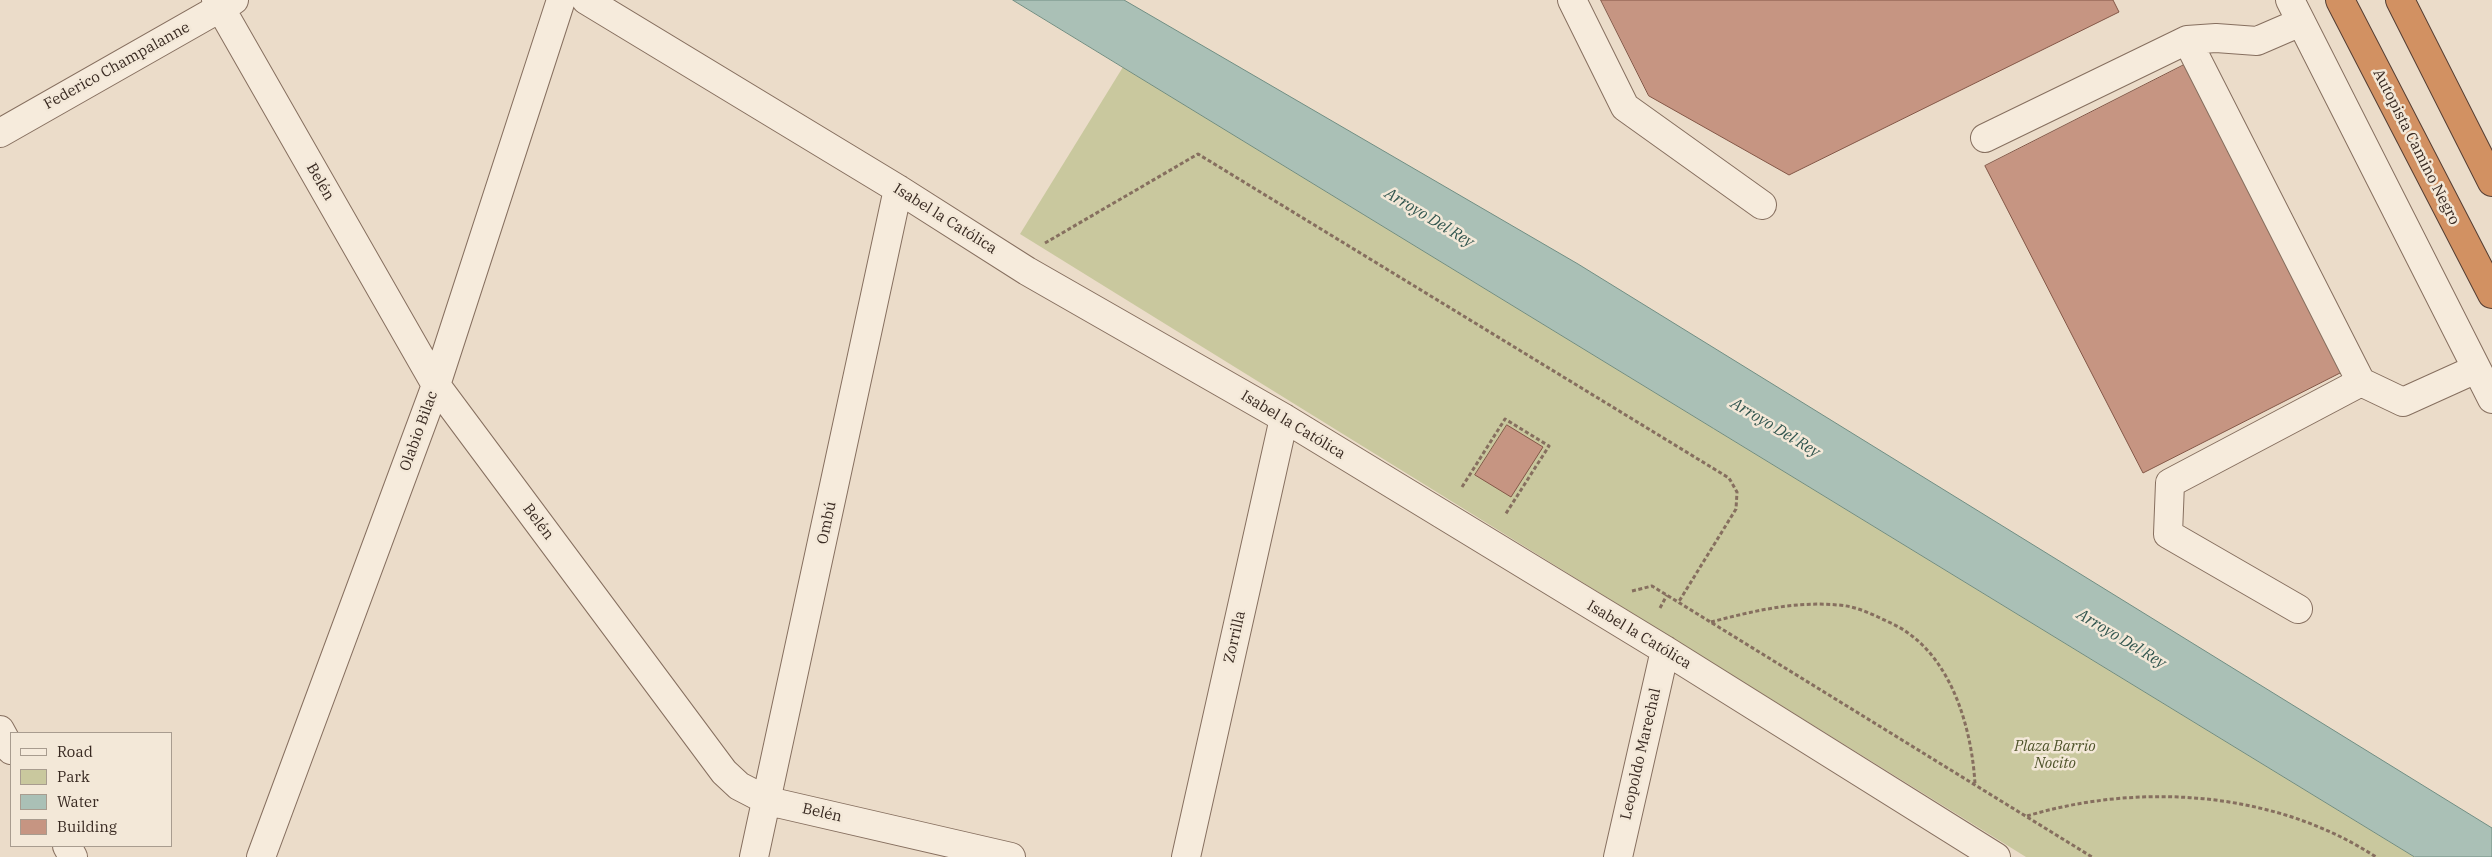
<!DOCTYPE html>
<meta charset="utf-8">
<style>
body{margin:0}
#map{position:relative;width:2492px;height:857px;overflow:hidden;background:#ebdcc9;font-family:"IBM Plex Serif",serif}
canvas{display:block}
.legend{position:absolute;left:10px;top:732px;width:162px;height:115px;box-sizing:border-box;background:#f3e8d8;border:1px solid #a89c8f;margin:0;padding:6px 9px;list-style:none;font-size:15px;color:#382921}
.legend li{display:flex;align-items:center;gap:10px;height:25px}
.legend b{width:25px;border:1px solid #a89c8f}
</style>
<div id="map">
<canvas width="2492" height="857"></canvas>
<ul class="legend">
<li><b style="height:6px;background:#f6ebdc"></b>Road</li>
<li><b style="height:14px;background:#c9c89e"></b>Park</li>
<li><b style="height:14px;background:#aac0b6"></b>Water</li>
<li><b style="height:14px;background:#c69582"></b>Building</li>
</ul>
</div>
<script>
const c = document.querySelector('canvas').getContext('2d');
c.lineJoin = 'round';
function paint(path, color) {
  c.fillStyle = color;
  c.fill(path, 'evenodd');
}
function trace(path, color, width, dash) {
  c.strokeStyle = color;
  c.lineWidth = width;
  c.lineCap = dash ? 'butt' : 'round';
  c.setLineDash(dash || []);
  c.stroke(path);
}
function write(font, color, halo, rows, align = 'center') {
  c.font = font + ' "IBM Plex Serif",serif';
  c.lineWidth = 5;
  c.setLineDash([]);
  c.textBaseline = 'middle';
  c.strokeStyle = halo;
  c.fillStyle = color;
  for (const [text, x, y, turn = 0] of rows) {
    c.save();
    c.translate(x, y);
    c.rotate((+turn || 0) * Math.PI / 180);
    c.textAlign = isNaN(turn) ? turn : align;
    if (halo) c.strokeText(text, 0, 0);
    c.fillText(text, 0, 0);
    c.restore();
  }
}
paint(new Path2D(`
 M1123 67 2415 857H2026L1020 234Z`), '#c9c89e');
const water = new Path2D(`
 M1013 0H1124L1578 264 2492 828V857H2415Z`);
paint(water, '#aac0b6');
trace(water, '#718e83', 1);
const building = new Path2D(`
 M1601 0H2113L2119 12 1789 175 1649 96Z
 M2184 65 2342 372 2143 473 1985 166Z
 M1507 425 1543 447 1511 497 1475 475Z`);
paint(building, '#c69582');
trace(building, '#835747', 1);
const minor = new Path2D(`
 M216 0 436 385 724 772 739 786 768 801 1011 857
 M586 0 898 189 1027 271 1284 418 1665 650 1996 857
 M1572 0 1625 107 1762 205
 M2290 0 2492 399
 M2187 40 2361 382
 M0 133 234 0
 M1985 138 2187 40 2216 38 2257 41 2301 22
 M2298 609 2168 534 2170 483 2361 382 2403 402 2476 369
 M0 730 11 750
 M67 846 73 857
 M261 857 436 385 561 0
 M754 857 898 189
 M1186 857 1284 418
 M1618 857 1665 650`);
const highway = new Path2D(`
 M2340 0 2492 294
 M2400 0 2492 182`);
trace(minor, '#866f5f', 30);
trace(highway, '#553e33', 30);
trace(new Path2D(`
 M1045 243 1198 154 1729 478 1737 492 1736 509 1678 603
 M1462 487 1505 419 1549 446 1505 515
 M1632 591 1652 586 2092 857
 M1660 608 1667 595
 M1711 622C1753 611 1795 601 1838 605 1853 606 1865 611 1878 617 1888 622 1899 626 1908 633 1954 665 1972 732 1975 784
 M2027 816C2140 782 2275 791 2376 857`), '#866f5f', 3, [4, 2.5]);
trace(minor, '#f6ebdc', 28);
trace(highway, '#d29162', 28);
write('15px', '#382921', '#f3e8d8', [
 ["Federico Champalanne",117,66,-29],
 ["Autopista Camino Negro",2416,147,63],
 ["Belén",320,182,60],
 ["Isabel la Católica",945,219,32],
 ["Isabel la Católica",1293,425,31],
 ["Olabio Bilac",419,431,-70],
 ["Belén",538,522,53],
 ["Ombú",827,523,-78],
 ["Isabel la Católica",1639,635,31],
 ["Zorrilla",1235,637,-77],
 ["Leopoldo Marechal",1641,754,-77],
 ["Belén",822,813,13]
]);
write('italic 15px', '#4e532a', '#f3e8d8', [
 ["Plaza Barrio",2055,747],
 ["Nocito",2055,764]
]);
write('italic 16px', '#32564f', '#f3e8d8', [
 ["Arroyo Del Rey",1429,218,31],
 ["Arroyo Del Rey",1775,428,31],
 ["Arroyo Del Rey",2121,639,31]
]);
</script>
